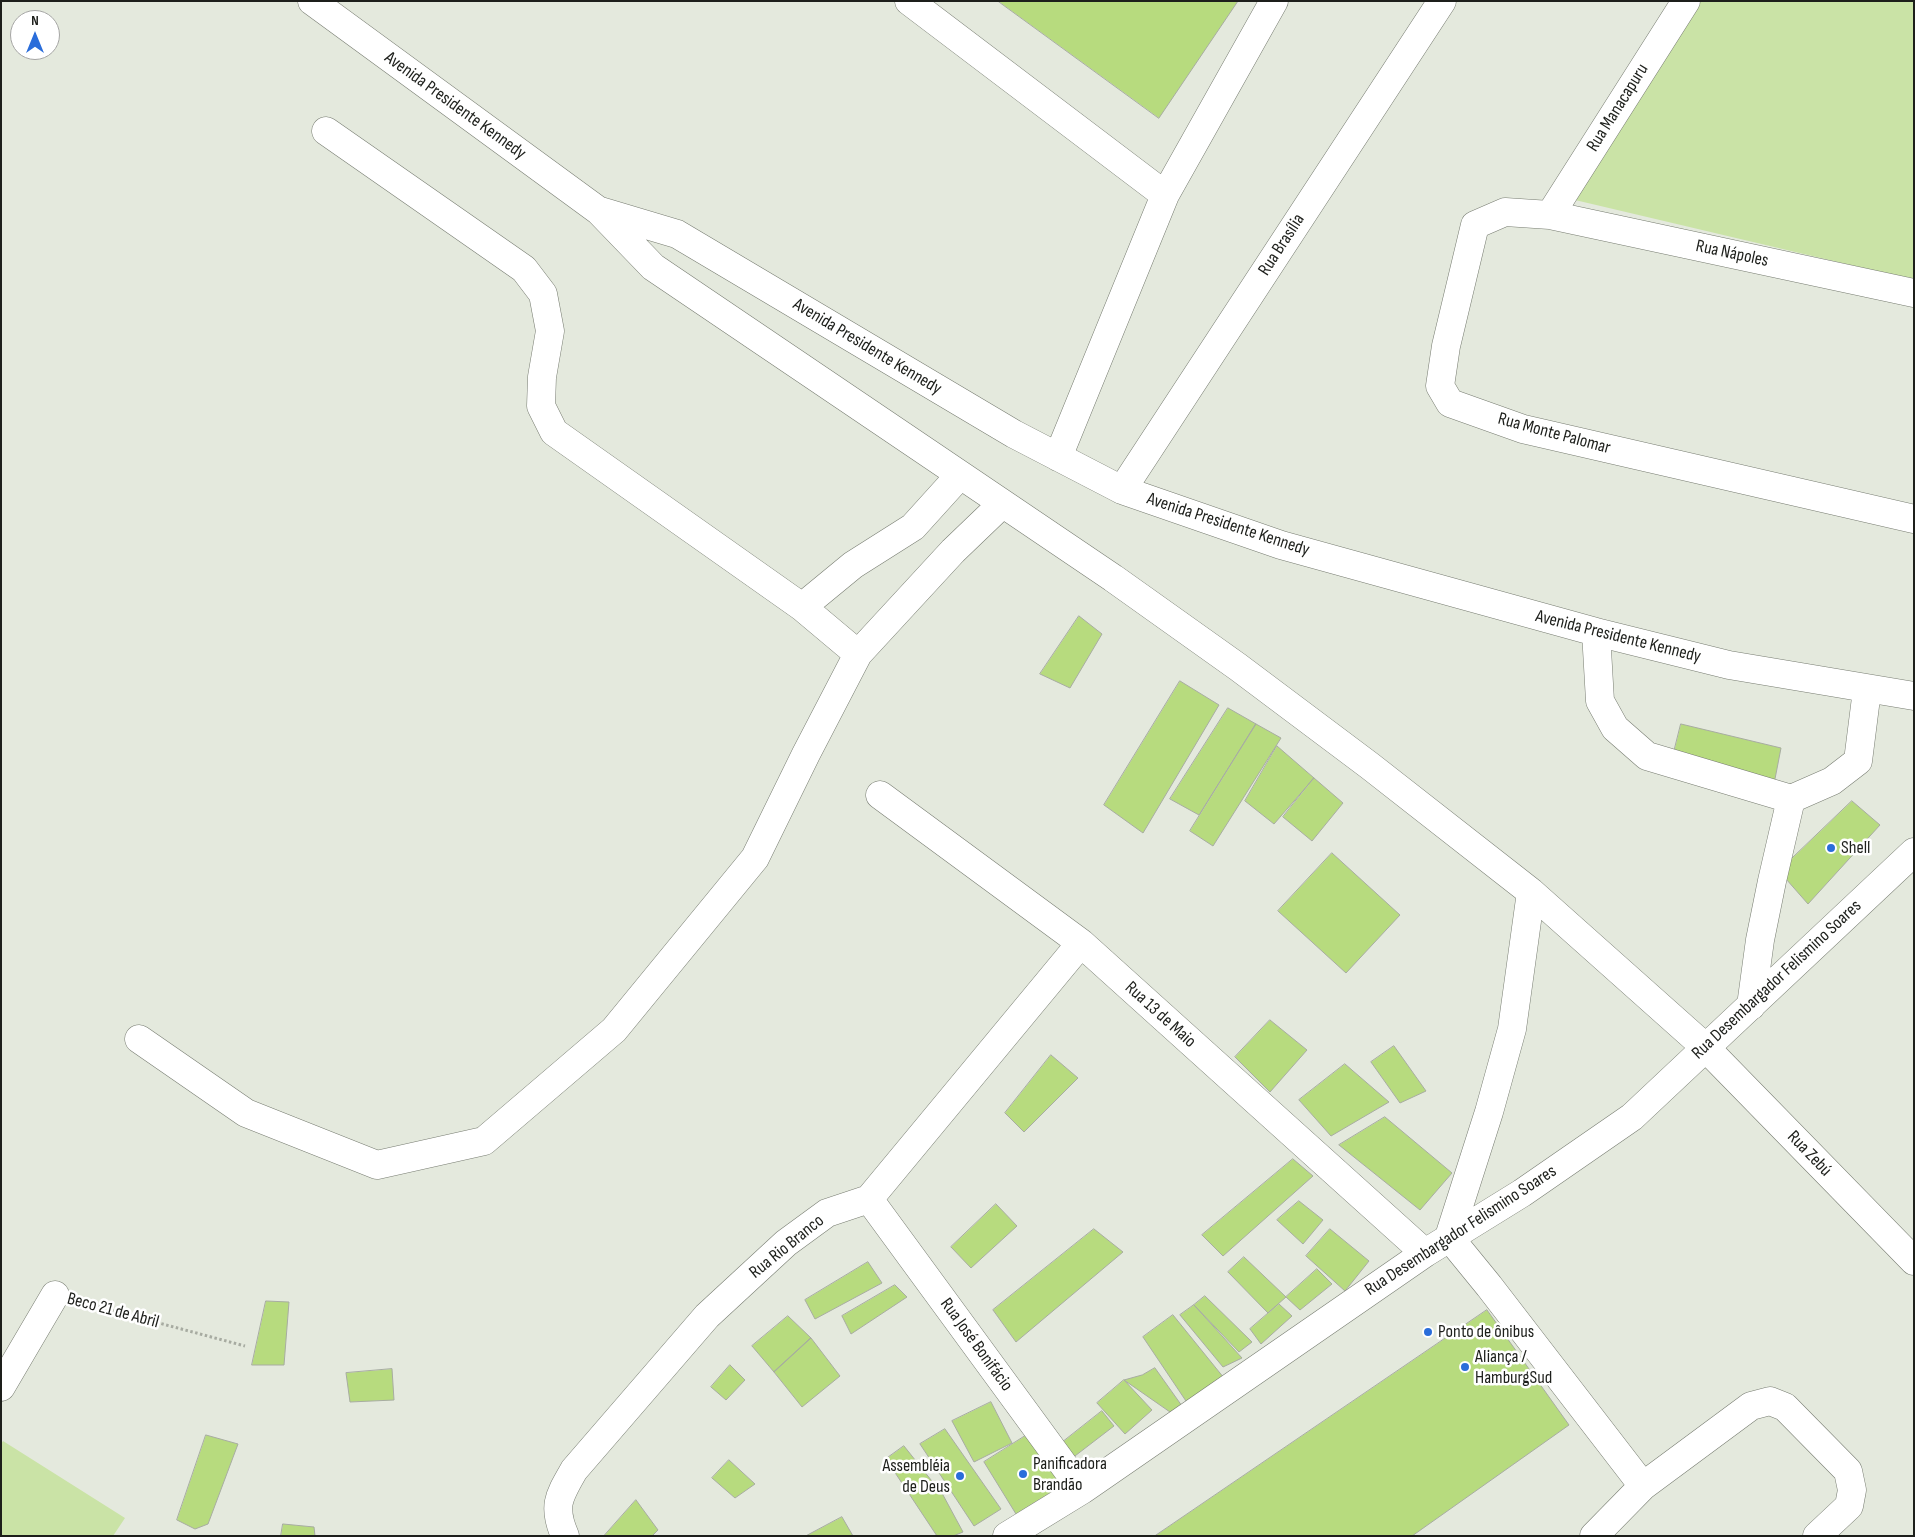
<!DOCTYPE html>
<meta charset="utf-8">
<style>
body{margin:0}
#map{position:relative;width:1915px;height:1537px;overflow:hidden;background:#e4e9dd;font-family:"Sofia Sans Condensed",sans-serif}
canvas{display:block}
.frame{position:absolute;inset:0;border:2px solid #1d1f1b;pointer-events:none}
.north{position:absolute;left:10px;top:10px;width:50px;height:50px;box-sizing:border-box;background:#fff;border:1px solid #a5a5a4;border-radius:50%;rotate:0deg;font-size:14px;font-weight:700;line-height:20px;text-align:center;color:#1d1f1b}
.north::after{content:'';display:block;margin:auto;width:18px;height:22px;background:#2a6dda;clip-path:polygon(50% 0,100% 100%,50% 72%,0 100%)}
</style>
<div id="map">
<canvas width="1915" height="1537"></canvas>
<div class="frame"></div>
<div class="north">N</div>
</div>
<script>
const c = document.querySelector('canvas').getContext('2d');
c.lineJoin = 'round';
function paint(path, color) {
  c.fillStyle = color;
  c.fill(path, 'evenodd');
}
function trace(path, color, width, dash) {
  c.strokeStyle = color;
  c.lineWidth = width;
  c.lineCap = dash ? 'butt' : 'round';
  c.setLineDash(dash || []);
  c.stroke(path);
}
function write(font, color, halo, rows, align = 'center') {
  c.font = font + ' "Sofia Sans Condensed",sans-serif';
  c.lineWidth = 5;
  c.setLineDash([]);
  c.textBaseline = 'middle';
  c.strokeStyle = halo;
  c.fillStyle = color;
  for (const [text, x, y, turn = 0] of rows) {
    c.save();
    c.translate(x, y);
    c.rotate((+turn || 0) * Math.PI / 180);
    c.textAlign = isNaN(turn) ? turn : align;
    if (halo) c.strokeText(text, 0, 0);
    c.fillText(text, 0, 0);
    c.restore();
  }
}
paint(new Path2D(`
 M1701 1H1914V280L1575 200Z
 M3 1441 125 1518 113 1536H1V1444Z`), '#cae3a6');
const building = new Path2D(`
 M998 1H1238L1159 118Z
 M1079 616 1102 634 1070 688 1040 674Z
 M1180 681 1219 705 1143 833 1104 805Z
 M1228 708 1256 724 1199 815 1170 799Z
 M1256 724 1281 738 1213 846 1190 831Z
 M1681 724 1781 748 1774 784 1672 760Z
 M1277 746 1314 778 1274 824 1245 801Z
 M1314 778 1343 803 1312 841 1283 817Z
 M1852 801 1880 825 1808 904 1779 871Z
 M1332 853 1400 915 1346 973 1278 911Z
 M1270 1020 1307 1050 1270 1092 1235 1057Z
 M1394 1046 1426 1091 1400 1103 1371 1062Z
 M1051 1055 1078 1078 1024 1132 1005 1113Z
 M1345 1064 1389 1102 1331 1136 1299 1100Z
 M1385 1117 1452 1173 1420 1210 1339 1145Z
 M1293 1159 1313 1176 1223 1256 1202 1235Z
 M1299 1201 1323 1220 1303 1244 1277 1220Z
 M996 1204 1017 1226 971 1268 951 1247Z
 M1094 1229 1123 1252 1016 1342 993 1310Z
 M1330 1229 1369 1261 1345 1291 1306 1256Z
 M1244 1257 1286 1297 1268 1313 1228 1272Z
 M868 1262 882 1283 815 1319 805 1300Z
 M1317 1269 1332 1284 1300 1310 1286 1297Z
 M895 1285 907 1297 851 1334 842 1316Z
 M1205 1296 1252 1342 1239 1352 1194 1305Z
 M266 1301 289 1302 284 1365H252Z
 M1279 1304 1292 1316 1261 1344 1250 1329Z
 M1194 1305 1242 1358 1223 1367 1180 1315Z
 M1487 1310 1569 1425 1412 1536H1155Z
 M1173 1315 1224 1378 1188 1404 1143 1337Z
 M788 1316 811 1338 774 1372 752 1346Z
 M811 1338 840 1376 802 1407 774 1372Z
 M730 1365 745 1380 726 1400 711 1387Z
 M1155 1368 1182 1406 1170 1412 1124 1380 1142 1375Z
 M392 1369 394 1400 350 1402 346 1373Z
 M1124 1380 1152 1410 1125 1434 1097 1403Z
 M991 1402 1012 1443 974 1462 952 1421Z
 M1102 1411 1114 1426 1071 1459 1059 1445Z
 M945 1429 1001 1509 974 1526 920 1444Z
 M1030 1433 1063 1485 1016 1514 984 1462Z
 M206 1435 238 1444 208 1524 195 1529 177 1520Z
 M904 1446 943 1495 963 1532 953 1536H937L886 1459Z
 M729 1460 755 1484 735 1498 712 1478Z
 M636 1500 658 1530 652 1536H604Z
 M842 1517 853 1536H806Z
 M283 1524 314 1527 315 1536H281Z`);
paint(building, '#b7db7e');
trace(building, '#a7aca1', 1);
const minor = new Path2D(`
 M312 1 599 211 653 267 1113 578 1238 667 1370 766 1531 892 1705 1047 1914 1261
 M909 1 1165 195
 M326 131 524 269 543 294 550 331 542 377 541 406 554 432 802 607 858 654
 M600 211 677 234 1014 434 1122 490 1281 545 1596 632 1729 665 1914 696
 M1550 215 1686 1
 M1914 293 1550 215 1505 212 1475 225 1446 346 1440 386 1450 403 1523 429 1914 519
 M1058 457 1165 195 1274 1
 M1122 490 1442 1
 M802 607 853 565 913 527 960 475
 M1596 632 1600 701 1615 728 1647 756 1791 799 1832 781 1858 761 1867 690
 M880 795 1081 943 1425 1253
 M1531 892 1512 1029 1489 1112 1449 1237 1489 1286 1643 1486 1594 1536
 M1751 1006 1760 940 1772 881 1791 799
 M139 1039 246 1113 377 1165 484 1141 614 1030 755 858 806 754 858 654 953 551 1002 504
 M869 1199 1082 1490
 M1 1387 55 1295
 M1643 1486 1751 1406 1770 1401 1785 1407 1848 1471 1852 1490 1849 1506 1817 1536
 M565 1536C552 1506 559 1496 574 1470L707 1316 786 1243 827 1213 869 1199 1081 943
 M1007 1536 1082 1490 1425 1253 1522 1193 1632 1117 1914 852`);
trace(minor, '#777c71', 29);
trace(new Path2D(`
 M84 1303 245 1346`), '#a7aba1', 3, [2.5, 2.5]);
trace(minor, '#fff', 28);
for (const [x, y, r, color] of [
 [1831,848,5,"#2a6dda"],
 [1428,1332,5,"#2a6dda"],
 [1465,1367,5,"#2a6dda"],
 [1023,1474,5,"#2a6dda"],
 [960,1476,5,"#2a6dda"]
]) {
  const dot = new Path2D();
  dot.arc(x, y, r, 0, 2 * Math.PI);
  c.fillStyle = color;
  c.fill(dot);
  trace(dot, '#fff', 2);
}
write('18px', '#1d1f1b', '#fff', [
 ["Avenida Presidente Kennedy",455,106,36],
 ["Rua Manacapuru",1618,108,-58],
 ["Rua Brasília",1282,245,-57],
 ["Rua Nápoles",1732,254,12],
 ["Avenida Presidente Kennedy",867,347,31],
 ["Rua Monte Palomar",1554,434,15],
 ["Avenida Presidente Kennedy",1228,525,18],
 ["Avenida Presidente Kennedy",1618,637,14],
 ["Rua Desembargador Felismino Soares",1777,980,-43],
 ["Rua 13 de Maio",1160,1015,42],
 ["Rua Zebú",1809,1154,46],
 ["Rua Desembargador Felismino Soares",1461,1231,-33],
 ["Rua Rio Branco",787,1247,-39],
 ["Beco 21 de Abril",113,1311,15],
 ["Rua José Bonifácio",976,1345,54]
]);
write('18px', '#1d1f1b', '#fff', [
 ["Shell",1841,848],
 ["Ponto de ônibus",1438,1332],
 ["Aliança /",1475,1357],
 ["HamburgSud",1475,1378],
 ["Panificadora",1033,1464],
 ["Brandão",1033,1485],
 ["Assembléia",950,1466,"right"],
 ["de Deus",950,1487,"right"]
], 'left');
</script>
